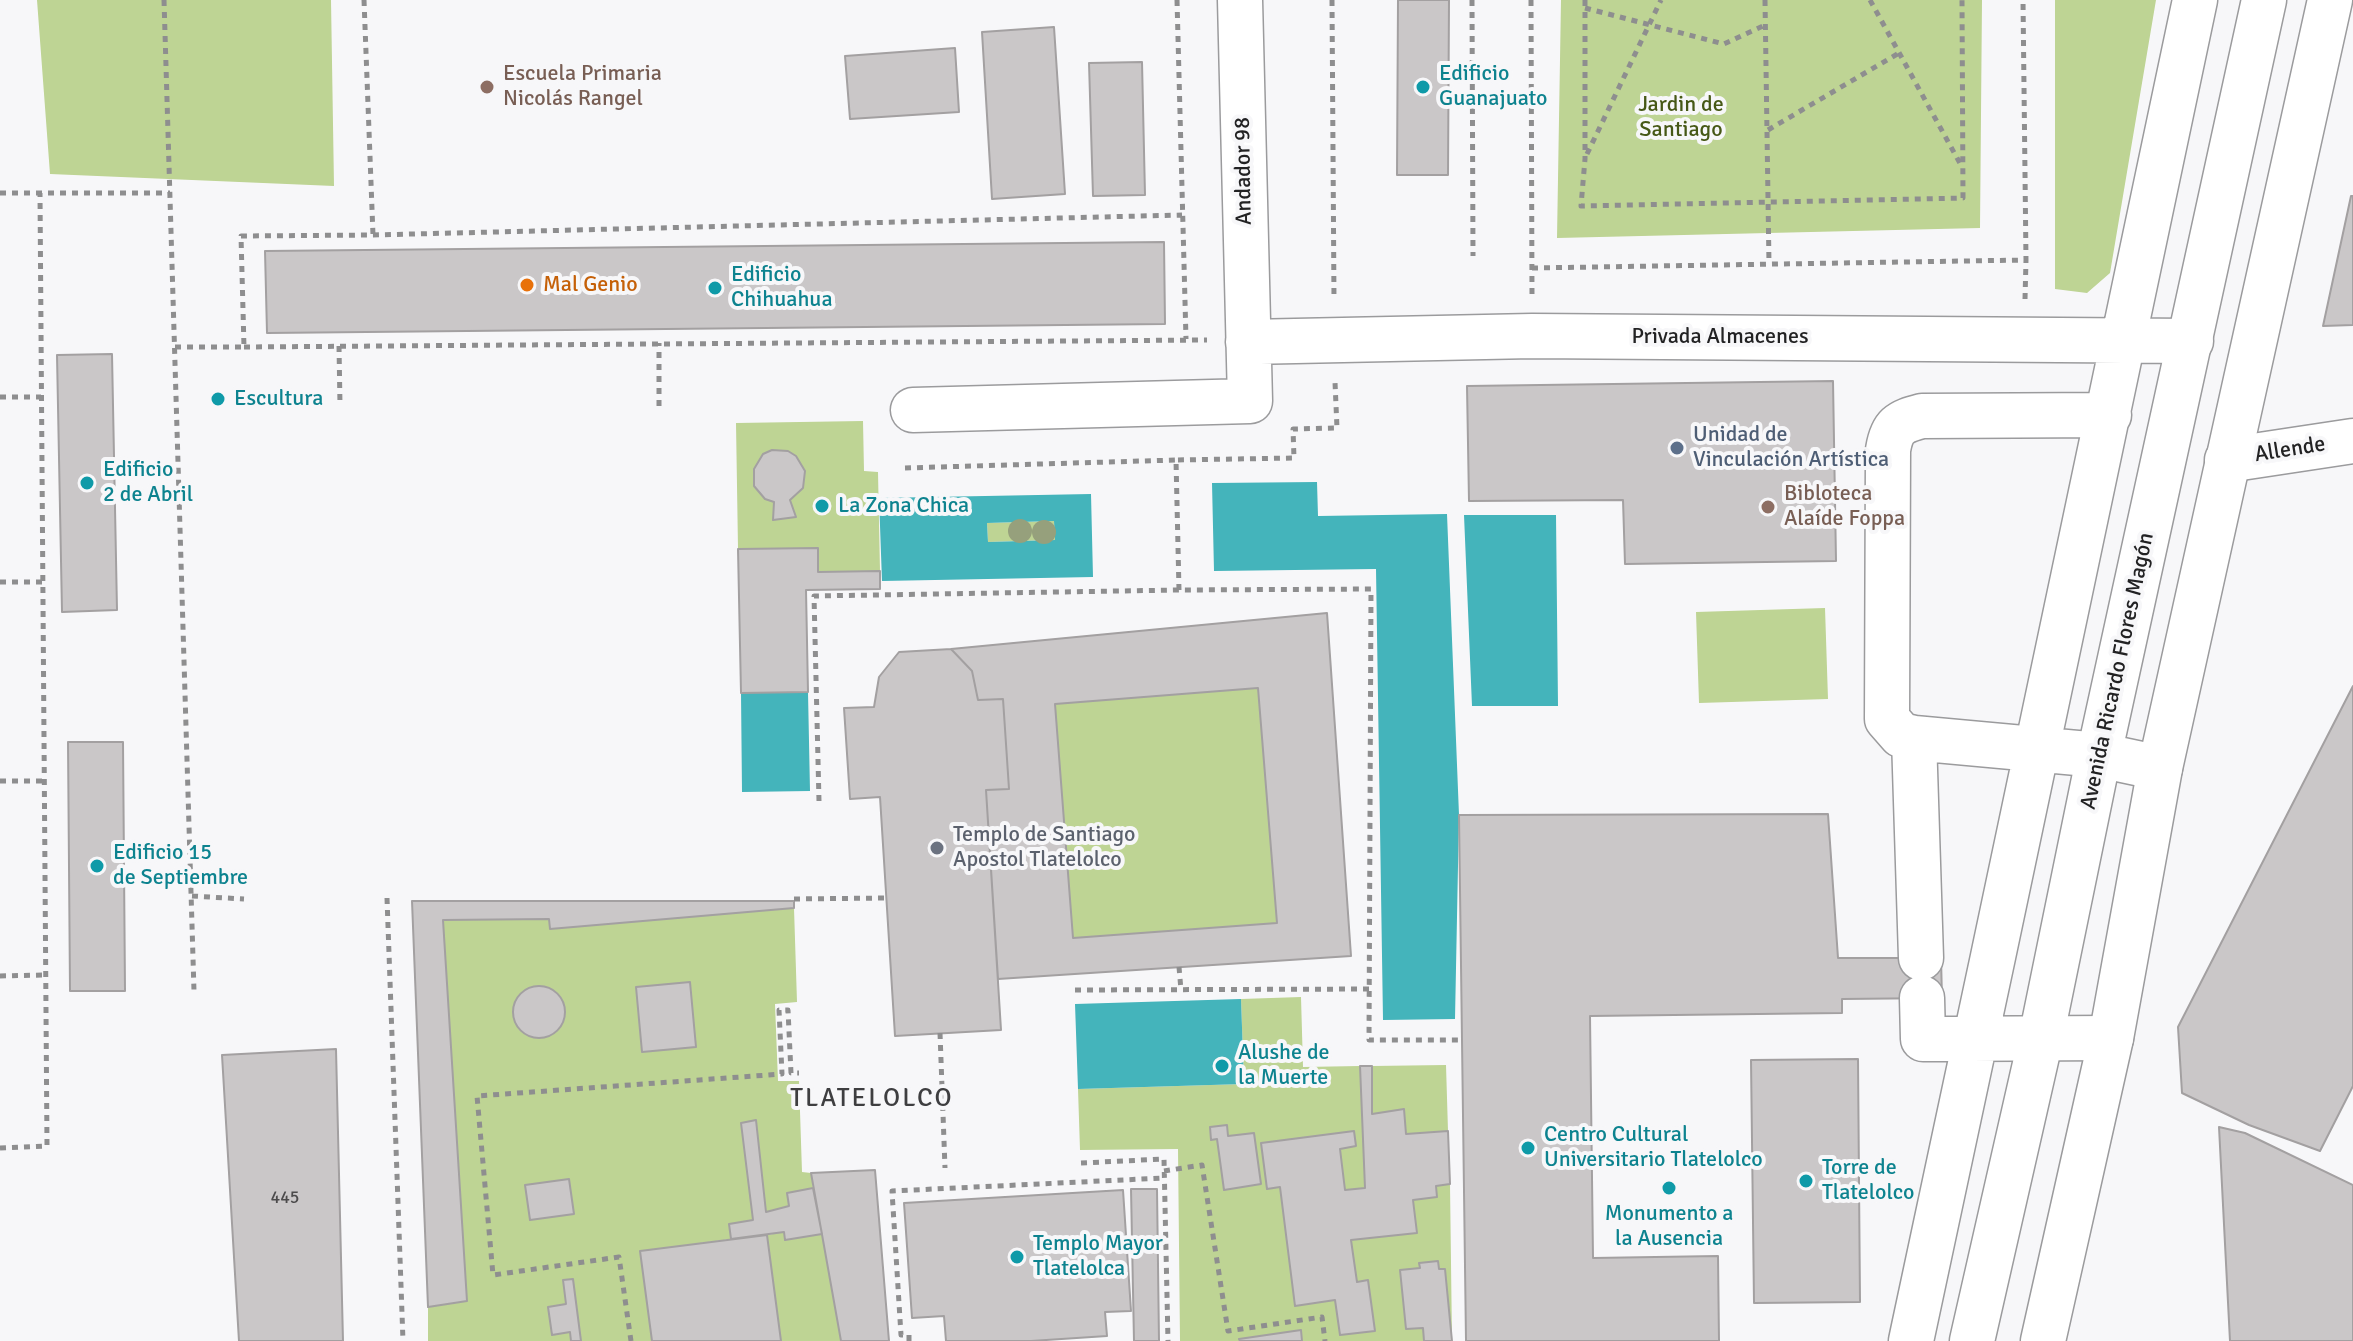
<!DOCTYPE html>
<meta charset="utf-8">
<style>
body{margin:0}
canvas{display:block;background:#f7f7f9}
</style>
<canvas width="2353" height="1341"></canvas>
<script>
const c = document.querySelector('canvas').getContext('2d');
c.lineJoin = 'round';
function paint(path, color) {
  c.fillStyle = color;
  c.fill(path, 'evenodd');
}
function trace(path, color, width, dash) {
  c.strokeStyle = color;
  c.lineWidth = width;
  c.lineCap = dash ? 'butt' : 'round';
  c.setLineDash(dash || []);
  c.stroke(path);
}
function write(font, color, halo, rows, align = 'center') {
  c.font = font + ' Signika,sans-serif';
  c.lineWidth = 8;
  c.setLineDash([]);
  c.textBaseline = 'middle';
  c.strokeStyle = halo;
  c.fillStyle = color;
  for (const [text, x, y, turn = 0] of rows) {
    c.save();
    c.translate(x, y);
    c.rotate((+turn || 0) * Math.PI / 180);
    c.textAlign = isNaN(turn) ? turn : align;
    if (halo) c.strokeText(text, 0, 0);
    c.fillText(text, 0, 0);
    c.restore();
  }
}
paint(new Path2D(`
 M37 0H331L334 186 50 174Z
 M1561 0H1982L1980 228 1557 238Z
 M2055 0H2156L2110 273 2087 293 2055 289Z
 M863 421 864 471 878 472 880 571 818 572V549H738L736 423Z
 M1054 521 1055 540 988 542 987 523Z
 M1825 608 1828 699 1699 703 1696 612Z
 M1258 688 1277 923 1073 938 1055 704Z
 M794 908 797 1002 775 1004 778 1081H799L802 1172 811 1173 813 1188 788 1193 789 1206 766 1212 756 1121 741 1123 753 1220 729 1224 731 1239 640 1251 652 1341H581L573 1280 566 1304 548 1307 552 1335 570 1332 571 1341H428V1307L467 1300 443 920 549 919 551 929Z
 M1301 997 1303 1067 1360 1066 1365 1188 1345 1190 1340 1149 1356 1146 1354 1131 1261 1143 1267 1188 1280 1187 1295 1305 1335 1300 1340 1335 1374 1331 1367 1281 1357 1282 1351 1240 1416 1233 1413 1200 1437 1197 1436 1186 1450 1184 1452 1341H1180L1178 1149 1080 1150 1078 1089 1244 1084 1241 999Z
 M1446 1065 1448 1131 1406 1134 1404 1109 1372 1114V1066Z
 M784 1232 786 1240 822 1234 841 1341H781L767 1235Z`), '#bed494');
paint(new Path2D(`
 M1317 482 1318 516 1447 514 1459 815 1455 1019 1383 1020 1376 569 1214 571 1212 483Z
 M1091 494 1093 577 882 581 879 498ZM1054 521 1055 540 988 542 987 523Z
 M1464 515H1556L1558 706H1472Z
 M808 692 810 791 742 792 741 693Z
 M1241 999 1244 1084 1078 1089 1075 1004Z`), '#44b4bb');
const building = new Path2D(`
 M1398 0H1449L1448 175H1397Z
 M1054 27 1065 194 992 199 982 32Z
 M955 48 959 112 850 119 845 56Z
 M1142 62 1145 195 1093 196 1089 63Z
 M2351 196H2353V325L2323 326Z
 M1164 242 1165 324 267 333 265 251Z
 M112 354 117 610 62 612 57 355Z
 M1833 381 1836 561 1625 564 1623 500 1469 501 1467 386Z
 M772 450 788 451 796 456 805 471 803 488 790 500 796 517 773 520 774 502 765 499 754 486V469L763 454Z
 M818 548V572L880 571V589L806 590 808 692 741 693 738 549Z
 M1327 613 1351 956 998 979 986 790 1009 789 1003 699 978 700 972 671 951 649ZM1258 688 1277 923 1073 938 1055 704Z
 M951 649 972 671 978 700 1003 699 1009 789 986 790 1001 1030 895 1036 880 797 850 799 844 708 874 707 879 677 899 652Z
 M2353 686V1086L2320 1151 2249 1125 2182 1093 2178 1027Z
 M68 742H123L125 991H70Z
 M1828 814 1838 958H1941L1942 998 1842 999V1013L1590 1016 1593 1258 1718 1256 1719 1341H1466L1459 815Z
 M412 901H794V908L550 929 549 919 443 920 467 1301 428 1307Z
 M690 982 696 1047 642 1052 636 987Z
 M513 1012a26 26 0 1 1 52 0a26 26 0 1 1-52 0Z
 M336 1049 343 1341H239L222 1055Z
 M1858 1059 1860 1302 1754 1303 1751 1060Z
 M1360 1066H1372V1114L1404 1109 1406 1134 1448 1131 1450 1184 1436 1186 1437 1197 1413 1200 1417 1233 1351 1240 1357 1282 1368 1280 1375 1331 1340 1335 1335 1300 1295 1306 1280 1187 1267 1189 1261 1143 1354 1131 1356 1146 1340 1149 1345 1190 1365 1188Z
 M756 1120 766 1212 789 1206 787 1193 813 1188 822 1234 785 1240 784 1232 731 1239 729 1224 753 1220 741 1123Z
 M1227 1125 1228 1136 1254 1133 1261 1184 1224 1190 1217 1139 1211 1140 1210 1127Z
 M2219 1127 2245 1133 2353 1185V1341H2230Z
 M875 1170 889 1341H841L811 1173Z
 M569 1179 574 1214 530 1220 525 1185Z
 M1131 1189H1157L1159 1341H1134Z
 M1123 1190 1131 1311 1105 1312 1107 1336 1031 1341H946L944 1316 912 1318 904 1203Z
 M767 1235 781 1341H652L640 1251Z
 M1438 1261 1439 1269H1445L1452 1341H1424L1423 1328 1406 1329 1400 1270 1420 1268 1419 1263Z
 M573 1279 581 1341H571L570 1332 552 1335 548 1307 566 1304 563 1280Z
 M1301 1330 1302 1341H1240L1239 1339Z`);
paint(building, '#cac7c8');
trace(building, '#a3a0a1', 2);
const minor = new Path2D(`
 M1248 342 1532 336 2191 341
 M913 410 1250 401 1240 0
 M2109 415 1922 416C1899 422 1892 426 1888 450L1887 719 1901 735 1914 738 2099 755 2160 768
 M2227 460 2353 441
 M1914 738 1921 958
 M1922 998 1923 1039 2111 1038
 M1911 1341C2006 894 2103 447 2195 0`);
const major = new Path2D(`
 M1972 1341 2041 1038 2099 755 2264 0
 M2043 1341 2111 1038 2160 768 2330 0`);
trace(minor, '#9b9b9d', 47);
trace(major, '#9b9b9d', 47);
trace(new Path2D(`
 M164 0 194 991
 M364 0 373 235
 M1177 0 1186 339
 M1332 0 1334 300
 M1472 0 1473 256
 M1531 0 1532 295
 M1585 0V159L1581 206 1963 198 1962 0
 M1765 0 1769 264
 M1870 0 1962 167
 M1585 8 1724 44 1765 25
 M1768 130 1899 53
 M1587 154 1661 0
 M0 193H170
 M1532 268 2026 260 2023 0
 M2025 299 2026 260
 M339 346 340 405
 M175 347H244L241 236 373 235 1182 215
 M244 347 1207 340
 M0 397H41
 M659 406V343
 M905 468 1176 460
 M0 582H43
 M1179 590 1176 460 1294 458 1293 429 1337 428 1335 382
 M0 781H44
 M819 801 814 596 1179 590 1371 589 1369 1040H1462
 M192 896 244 899
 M387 898 403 1341
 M794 899 886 898
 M1179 967 1181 990
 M0 976 45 975
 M1075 990 1370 989
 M940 1033 945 1168
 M0 1148 47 1146 40 193
 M1081 1163 1164 1159 1168 1341
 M1164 1171 1202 1165 1228 1331 1322 1317 1325 1341
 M631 1341 619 1257 493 1275 477 1096 782 1074 779 1010H788L791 1073H799
 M909 1341V1335H901L892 1191 1164 1178`), '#8e8e8f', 5, [6, 6]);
trace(minor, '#fff', 44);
trace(major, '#fff', 44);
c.fillStyle = '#96a07c';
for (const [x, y] of [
 [1020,531],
 [1044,532]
]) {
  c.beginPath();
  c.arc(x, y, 12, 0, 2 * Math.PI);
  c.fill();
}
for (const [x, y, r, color] of [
 [487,87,8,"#8d6e63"],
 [1423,87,8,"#0f9aa8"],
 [527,285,8,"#e8710a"],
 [715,288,8,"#0f9aa8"],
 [218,399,8,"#0f9aa8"],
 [1677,448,8,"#5c6f8a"],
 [87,483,8,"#0f9aa8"],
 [822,506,8,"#0f9aa8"],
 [1768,507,8,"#8d6e63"],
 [937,848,8,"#6b7280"],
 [97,866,8,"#0f9aa8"],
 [1222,1066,8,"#0f9aa8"],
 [1528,1148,8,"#0f9aa8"],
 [1806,1181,8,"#0f9aa8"],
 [1669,1188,8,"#0f9aa8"],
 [1017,1257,8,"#0f9aa8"]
]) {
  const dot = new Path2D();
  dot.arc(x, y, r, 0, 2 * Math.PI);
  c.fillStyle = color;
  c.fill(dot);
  trace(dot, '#f7f7f9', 3);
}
write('18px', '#4c4b4c', null, [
 ["445",285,1198]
]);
write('22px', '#785e54', '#f7f7f9', [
 ["Escuela Primaria",503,74],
 ["Nicolás Rangel",503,99],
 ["Bibloteca",1784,494],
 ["Alaíde Foppa",1784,519]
], 'left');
write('22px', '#0d838f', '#f7f7f9', [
 ["Edificio",1439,74],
 ["Guanajuato",1439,99],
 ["Edificio",731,275],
 ["Chihuahua",731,300],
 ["Escultura",234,399],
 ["Edificio",103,470],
 ["2 de Abril",103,495],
 ["La Zona Chica",838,506],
 ["Edificio 15",113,853],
 ["de Septiembre",113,878],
 ["Alushe de",1238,1053],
 ["la Muerte",1238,1078],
 ["Centro Cultural",1544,1135],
 ["Universitario Tlatelolco",1544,1160],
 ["Torre de",1822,1168],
 ["Tlatelolco",1822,1193],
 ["Monumento a",1669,1214,"center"],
 ["la Ausencia",1669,1239,"center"],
 ["Templo Mayor",1033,1244],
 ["Tlatelolca",1033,1269]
], 'left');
write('22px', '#465816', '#f7f7f9', [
 ["Jardin de",1681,105],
 ["Santiago",1681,130]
]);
write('22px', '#222223', '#f7f7f9', [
 ["Andador 98",1244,171,-91],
 ["Privada Almacenes",1720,337],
 ["Allende",2290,450,-9],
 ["Avenida Ricardo Flores Magón",2118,671,-78]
]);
write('22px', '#c56008', '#f7f7f9', [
 ["Mal Genio",543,285]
], 'left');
write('22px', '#4e5e75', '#f7f7f9', [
 ["Unidad de",1693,435],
 ["Vinculación Artística",1693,460]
], 'left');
write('22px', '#5b616d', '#f7f7f9', [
 ["Templo de Santiago",953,835],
 ["Apostol Tlatelolco",953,860]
], 'left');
c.letterSpacing = '2px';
write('26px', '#3e3e40', '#f7f7f9', [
 ["TLATELOLCO",872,1099]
]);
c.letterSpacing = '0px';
</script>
